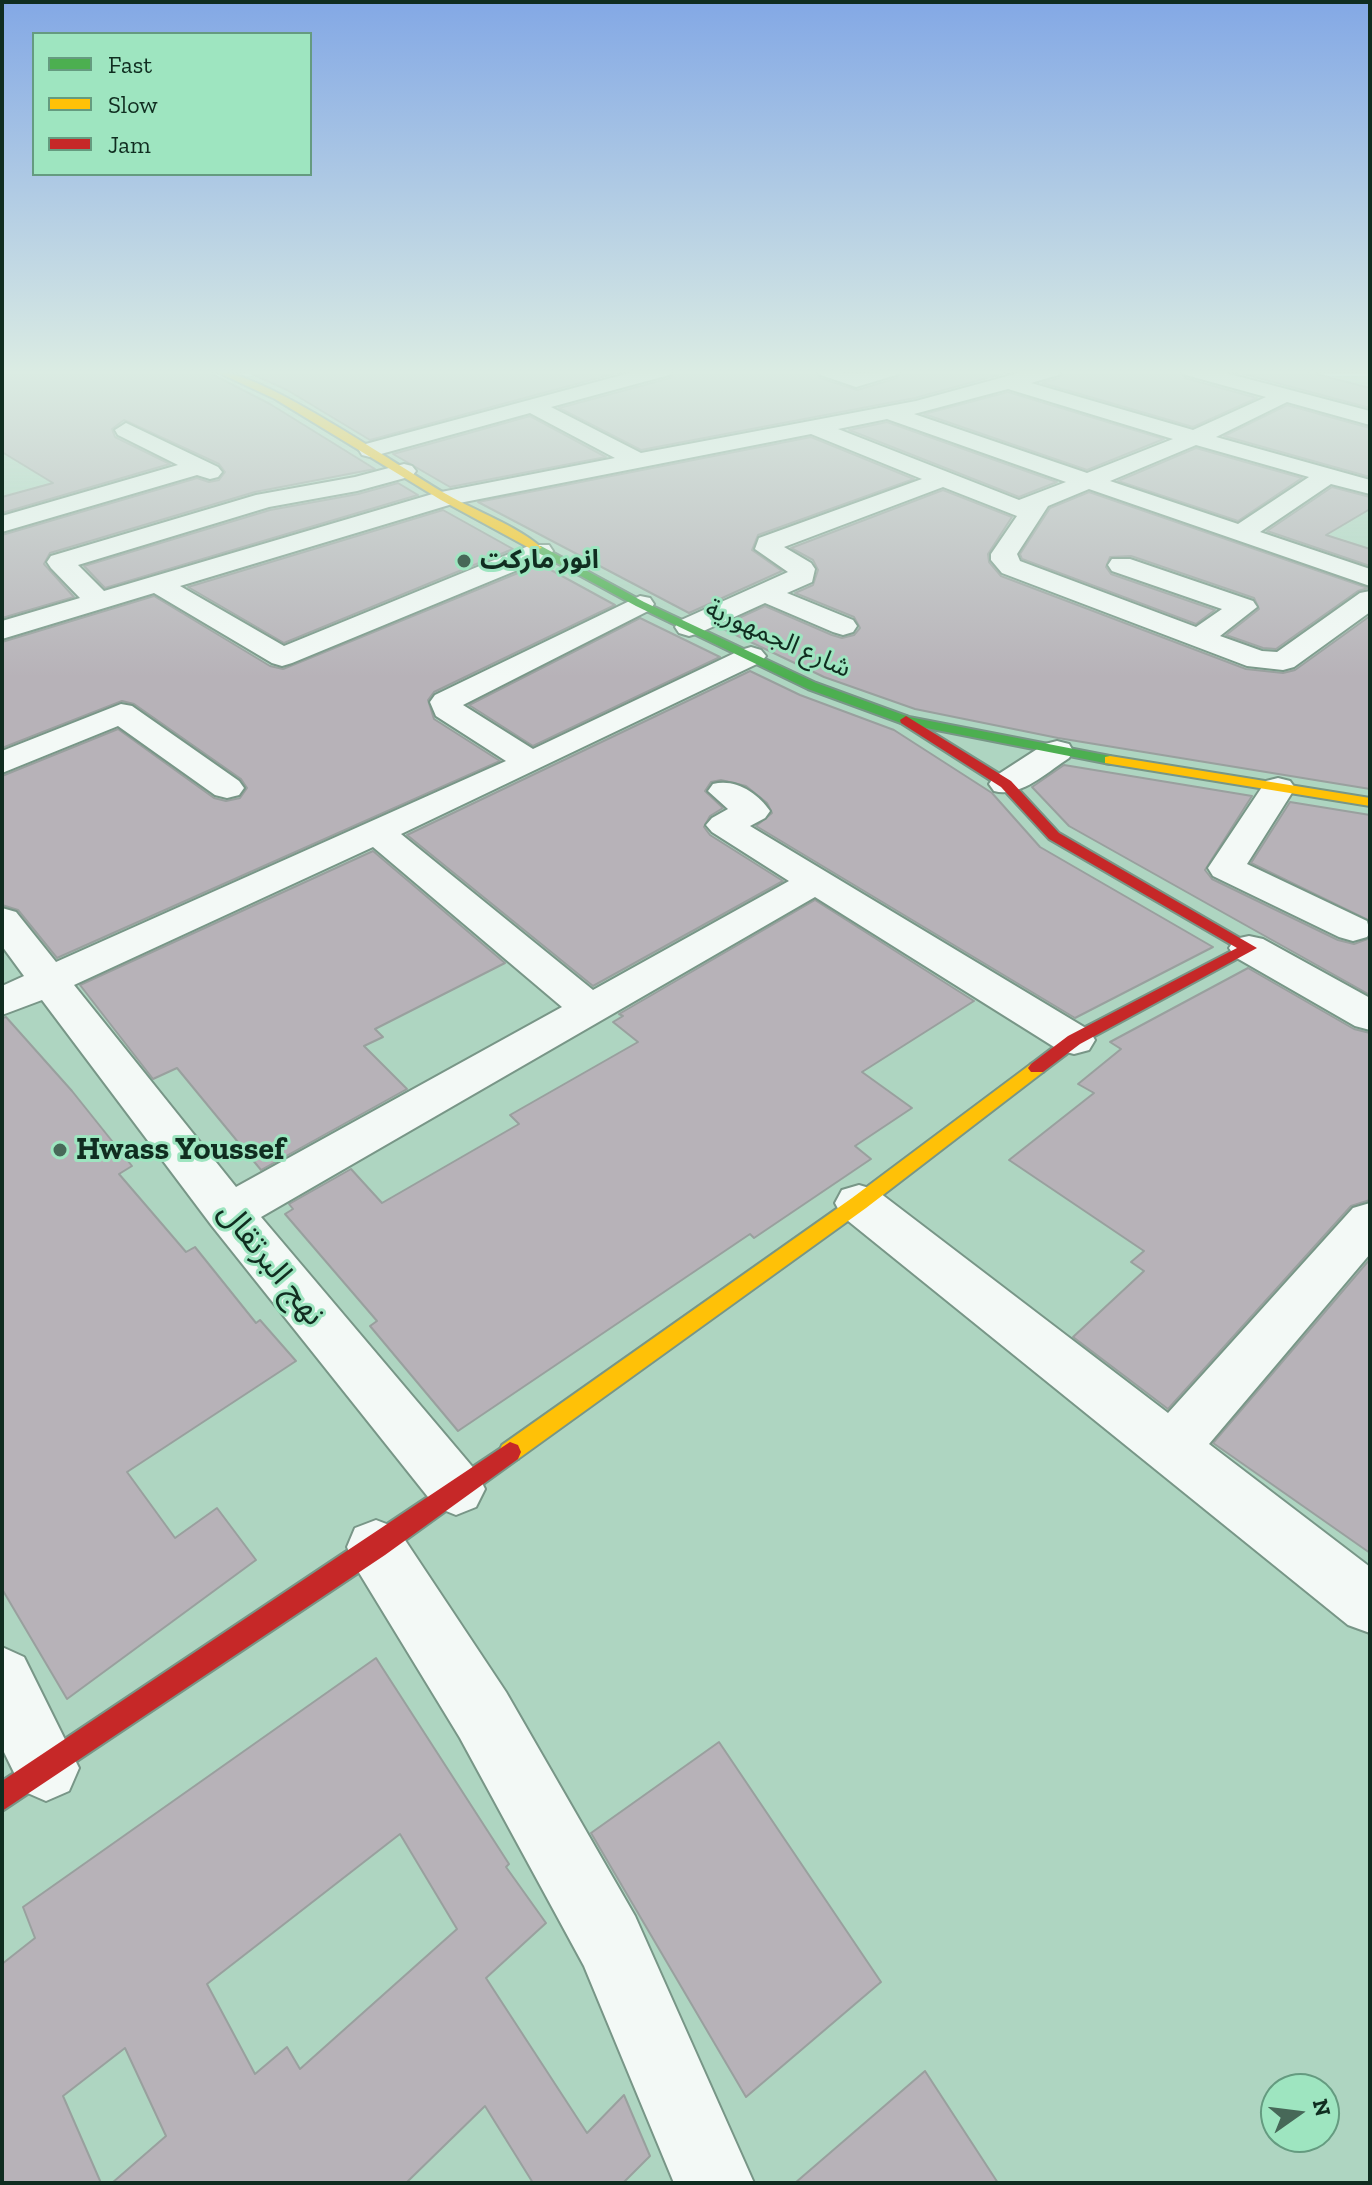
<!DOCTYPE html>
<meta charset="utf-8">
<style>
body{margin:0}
#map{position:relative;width:1372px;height:2185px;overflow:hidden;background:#aed5c1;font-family:"Zilla Slab",serif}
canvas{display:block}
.frame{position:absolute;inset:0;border:4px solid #102d20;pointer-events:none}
.legend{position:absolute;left:32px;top:32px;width:280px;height:144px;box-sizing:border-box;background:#9ee5c0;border:2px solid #659b80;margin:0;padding:10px 14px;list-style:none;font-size:24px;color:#102d20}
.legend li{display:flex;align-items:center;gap:16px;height:40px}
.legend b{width:40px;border:2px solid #659b80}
.north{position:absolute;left:1260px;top:2073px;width:80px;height:80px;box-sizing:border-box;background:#9ee5c0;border:2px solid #659b80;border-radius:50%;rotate:76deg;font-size:22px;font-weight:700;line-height:32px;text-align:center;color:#102d20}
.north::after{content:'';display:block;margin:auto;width:28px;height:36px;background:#476858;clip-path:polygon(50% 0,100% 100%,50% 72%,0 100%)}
</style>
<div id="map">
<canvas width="1372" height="2185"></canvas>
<div class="frame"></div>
<ul class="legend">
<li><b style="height:10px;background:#4caf50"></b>Fast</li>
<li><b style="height:10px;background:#ffc107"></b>Slow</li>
<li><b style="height:10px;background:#c62828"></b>Jam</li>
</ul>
<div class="north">N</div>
</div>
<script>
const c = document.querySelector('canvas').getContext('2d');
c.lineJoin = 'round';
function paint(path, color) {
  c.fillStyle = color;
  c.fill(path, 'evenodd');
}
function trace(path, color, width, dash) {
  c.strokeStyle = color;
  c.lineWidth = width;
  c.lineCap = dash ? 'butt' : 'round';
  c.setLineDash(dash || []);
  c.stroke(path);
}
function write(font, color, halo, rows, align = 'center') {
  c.font = font + ' "Zilla Slab","Noto Sans Arabic",serif';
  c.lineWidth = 6;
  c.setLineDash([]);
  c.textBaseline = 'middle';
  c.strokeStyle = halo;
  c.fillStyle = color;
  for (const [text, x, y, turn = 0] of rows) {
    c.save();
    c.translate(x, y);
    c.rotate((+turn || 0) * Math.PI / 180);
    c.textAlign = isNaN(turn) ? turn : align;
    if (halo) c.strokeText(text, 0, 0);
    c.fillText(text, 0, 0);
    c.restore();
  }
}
const building = new Path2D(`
 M2 371H206L270 404 375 469 255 492 50 553 44 564 74 597 2 618V535L197 478 209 482 219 480 225 472 219 464 124 420 112 429 115 437 170 464 2 513V497L53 483 2 452Z
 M245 371H624L370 440 287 390Z
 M675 371H815L820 378 857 390 897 378 902 371H1013L915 398 641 450 559 408 670 378Z
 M1064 371H1180L1185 378 1257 398 1193 427 1042 383 1059 378Z
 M1232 371H1305L1370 388V408Z
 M1008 392 1164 439 1087 470 924 414Z
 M1287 405 1370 428V477L1224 436Z
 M530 416 606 457 450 487 393 454Z
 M887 422 1057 482 1019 497 849 430Z
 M811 437 914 479 758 535 752 550 782 571 689 613 478 502Z
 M1196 448 1302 478 1238 521 1118 481Z
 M398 483 418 495 105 588 84 566 270 510 358 494Z
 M1332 487 1370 497V509L1326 535 1370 549V566L1267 531Z
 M943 490 1012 517 988 554 989 562 1001 576 1246 669 1283 673 1295 670 1370 616V789L1058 738 915 709 824 677 719 627 765 606 832 635 842 638 854 635 860 628 854 617 795 593 813 585 818 570 813 560 791 548Z
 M1089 492 1368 588 1358 591 1276 649 1263 648 1226 635 1259 609 1254 598 1131 556 1110 557 1106 567 1111 574 1215 610 1196 624 1022 559 1020 554 1050 508Z
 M443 510 513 549 284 643 188 587Z
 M540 564 615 605 434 692 428 700 434 719 500 761 57 958 18 910 2 905V776L118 729 214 798 226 801 240 798 247 788 241 779 134 704 122 701 2 748V642L154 596 270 666 283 669Z
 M640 618 720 657 533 746 469 705Z
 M750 671 800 695 894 730 992 793 1040 847 1213 947 1075 1018 756 826 772 813 767 803 746 786 721 780 711 782 705 791 723 808 710 816 704 827 710 835 783 881 593 986 407 835Z
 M1064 765 1252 796 1205 870 1212 879 1338 940 1354 944 1370 938V995L1069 826 1032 787Z
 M1290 802 1370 815V921L1251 863Z
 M373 851 505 963 375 1029 383 1037 364 1046 407 1089 261 1170 177 1068 153 1079 80 985Z
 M815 900 974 1001 862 1072 912 1108 855 1146 871 1159 754 1238 750 1234 458 1431 370 1326 377 1321 285 1214 293 1209 289 1204 351 1169 382 1203 519 1124 510 1115 638 1042 613 1022 623 1016 619 1014Z
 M1248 968 1354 1029 1370 1033V1200L1351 1206 1168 1409 1073 1337 1144 1271 1131 1262 1144 1251 1009 1160 1094 1093 1078 1084 1121 1049 1110 1042Z
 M6 1017 72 1091 132 1166 119 1174 186 1252 195 1247 256 1323 260 1320 296 1361 127 1472 175 1538 217 1508 256 1560 67 1699 2 1589V1018Z
 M1370 1259V1553L1213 1443Z
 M376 1658 509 1864 506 1867 546 1923 486 1978 587 2133 624 2095 650 2156 623 2183H533L485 2106 406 2183H112L166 2136 125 2048 63 2096 101 2183H2V1964L35 1938 23 1907ZM400 1834 457 1929 300 2069 287 2047 255 2074 207 1984Z
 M719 1742 881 1982 746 2097 591 1833Z
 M925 2071 998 2183H795Z`);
paint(building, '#b7b2b8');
trace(building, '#99a09e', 2);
const street = new Path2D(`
 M637 371H672L669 375 551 407 641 453 916 401 1026 371H1061L1058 375 1031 383 1193 430 1266 397 1186 375 1183 371H1218L1370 411V425L1287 402 1216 437 1370 480V494L1331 484 1260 532 1370 569V586L1089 489 1048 506 1017 554 1020 561 1196 627 1222 609 1112 571 1108 565 1112 559H1130L1253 601 1257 607 1220 636 1262 651 1277 652 1360 593 1370 591V612L1294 667 1283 670 1247 666 1002 573 991 560V554L1017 516 943 487 784 547 811 563 815 569 812 582 787 593 853 620 857 626 853 632 843 635 833 632 765 603 699 633 689 636 679 633 675 627 679 621 788 572 755 549 759 538 922 479 811 434 449 505 180 586 284 646 531 545H549L553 551 549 557 292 663 282 666 272 663 154 593 2 639V621L80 598 51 568 47 562 51 556 256 495 355 477 404 464 412 466 416 471 412 476 357 491 269 507 78 565 104 591 436 493 615 458 530 413 370 457 362 455 359 450 362 445ZM1008 389 1173 439 1087 473 914 414ZM887 419 1066 482 1019 500 838 429ZM1196 445 1309 477 1238 524 1110 481Z
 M818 371 857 374 899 371 896 375 856 387 821 375Z
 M126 423 218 467 222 472 218 477 210 479 197 475 2 532V516L178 465 118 435 115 430Z
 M640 596 650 598 654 604 650 610 463 705 533 749 741 650 751 647 761 650 766 656 761 662 401 834 593 990 789 881 712 832 706 825 712 818 728 809 708 791 713 784C735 778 758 793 770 811L765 818 750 826 1089 1030 1095 1040 1089 1050 1074 1054 1059 1050 815 897 261 1217 476 1471 485 1489 476 1507 456 1515 436 1507 212 1226 42 1000 2 1015V986L24 976 2 946V908L16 912 56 962 506 761 436 716 430 702 435 695ZM373 847 562 1007 236 1187 74 985Z
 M121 704 132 706 239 781 244 788 239 795 227 798 215 795 118 726 2 773V751Z
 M1057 741 1069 744 1073 751 1069 758C1047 772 1021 798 994 791L989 784 994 777 1045 744Z
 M1278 778 1290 781 1295 788 1247 864 1367 921 1370 932 1367 937 1353 941 1339 937 1213 876 1208 868 1266 781Z
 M1249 936 1263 939 1370 998V1030L1355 1026 1235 957 1229 948 1235 939Z
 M859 1185 876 1190 1168 1413 1353 1208 1370 1203V1254L1209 1444 1370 1567V1633L1348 1625 842 1216 835 1203 842 1190Z
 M376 1520 397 1528 506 1692 635 1916 754 2183H674L584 1966 460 1738 355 1566 347 1547 355 1528Z
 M2 1647 24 1657 79 1768 69 1791 46 1801 23 1791 2 1748Z`);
const fast = new Path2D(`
 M533 546H541L644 602 816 683 909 717 1110 756 1117 760 1110 764 901 723 808 689 636 606 533 550Z`);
const slow = new Path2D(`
 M215 371C262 371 399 467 446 494 477 512 516 525 542 548L533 550 441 500 275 399Z
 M1110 756 1370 798V806L1105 763V757Z
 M1037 1062 1046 1068 1043 1072 866 1208 518 1459 510 1462 502 1459 499 1452 502 1445 852 1198 1031 1064Z`);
const jam = new Path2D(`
 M906 716 1011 781 1059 833 1257 948 1080 1044 1043 1072H1031L1028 1068 1031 1064 1068 1036 1237 948 1049 839 1001 787 901 723 900 720Z
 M510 1442 518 1445 521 1452 518 1459 385 1555 2 1811V1781Z`);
trace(street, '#789687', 4);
trace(fast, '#789687', 4);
trace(slow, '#789687', 4);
trace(jam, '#789687', 4);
paint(street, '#f3f9f6');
paint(fast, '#4caf50');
paint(slow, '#ffc107');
paint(jam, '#c62828');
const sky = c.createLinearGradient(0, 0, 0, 677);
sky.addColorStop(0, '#83a8e5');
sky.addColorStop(0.55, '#dbece3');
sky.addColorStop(1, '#dbece300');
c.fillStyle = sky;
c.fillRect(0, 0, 1372, 677);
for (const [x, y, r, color] of [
 [464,561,8,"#476858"],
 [60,1150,8,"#476858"]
]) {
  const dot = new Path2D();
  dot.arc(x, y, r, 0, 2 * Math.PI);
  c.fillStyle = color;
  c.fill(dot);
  trace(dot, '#9ee5c0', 3);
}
write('bold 26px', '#102d20', '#9ee5c0', [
 ["انور ماركت",480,561]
], 'left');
write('26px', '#102d20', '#9ee5c0', [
 ["شارع الجمهورية",778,639,24]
]);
write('bold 32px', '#102d20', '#9ee5c0', [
 ["Hwass Youssef",76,1150]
], 'left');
write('32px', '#102d20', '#9ee5c0', [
 ["نهج البرتقال",271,1264,51]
]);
</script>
